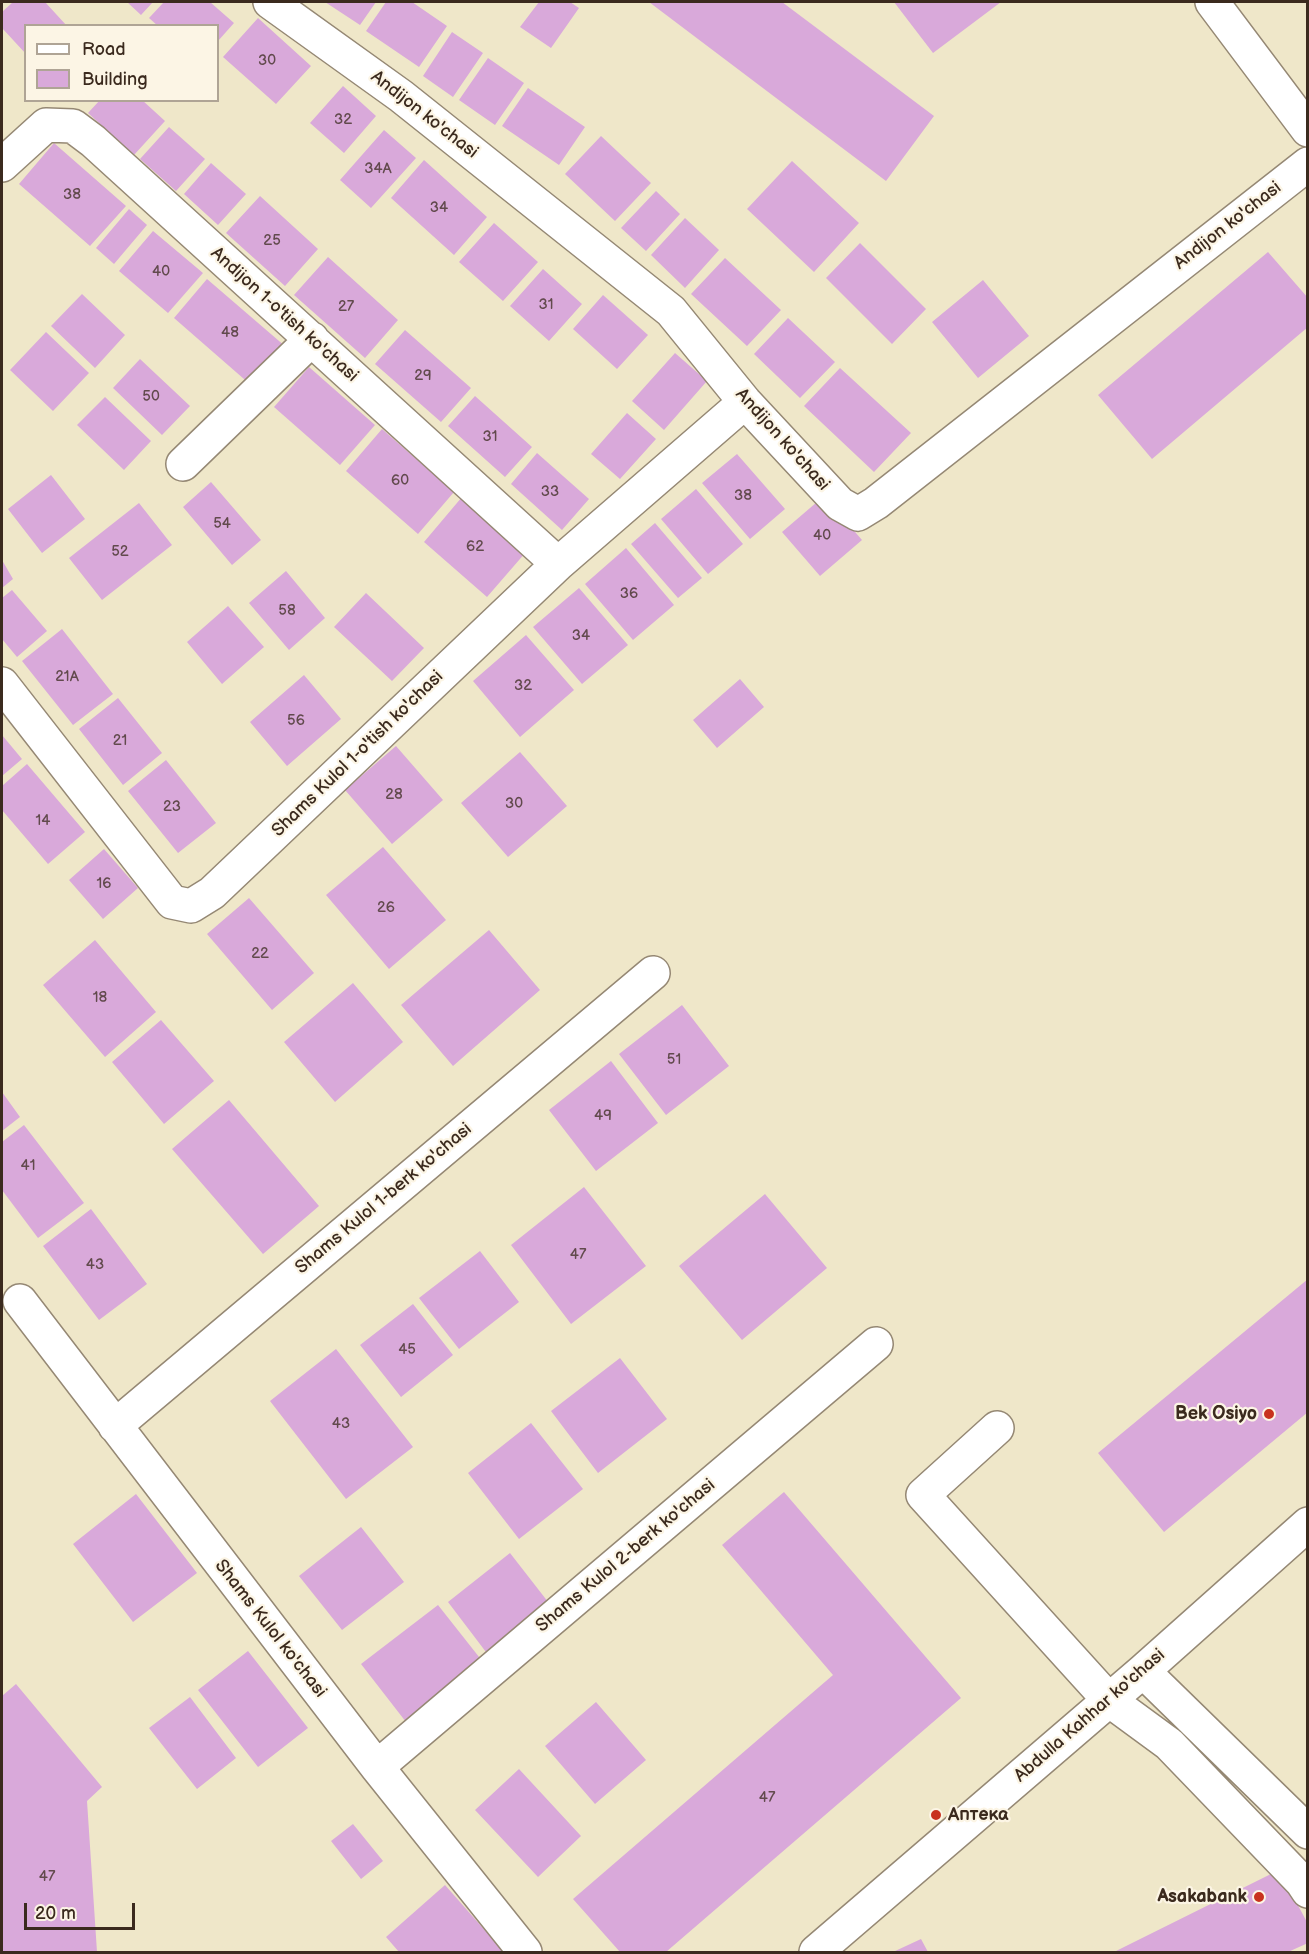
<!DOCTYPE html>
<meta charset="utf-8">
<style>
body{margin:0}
#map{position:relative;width:1309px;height:1954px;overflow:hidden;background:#efe7c9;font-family:"Balsamiq Sans",sans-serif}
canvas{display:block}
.frame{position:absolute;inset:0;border:3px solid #3b2a1e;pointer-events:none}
.legend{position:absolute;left:24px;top:24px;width:195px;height:78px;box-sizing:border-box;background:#fcf5e5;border:2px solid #afa495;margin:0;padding:8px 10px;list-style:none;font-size:18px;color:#3b2a1e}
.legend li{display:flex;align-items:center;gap:12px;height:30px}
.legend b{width:30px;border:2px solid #afa495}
.scale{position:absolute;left:24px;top:1903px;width:111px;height:27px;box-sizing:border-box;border:3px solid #3b2a1e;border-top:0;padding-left:8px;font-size:18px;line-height:21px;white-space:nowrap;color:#3b2a1e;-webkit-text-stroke:4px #fcf5e5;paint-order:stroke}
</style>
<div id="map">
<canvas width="1309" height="1954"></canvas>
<div class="frame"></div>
<ul class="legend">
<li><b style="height:8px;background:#fff"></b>Road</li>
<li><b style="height:16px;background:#d9a9da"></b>Building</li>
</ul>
<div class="scale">20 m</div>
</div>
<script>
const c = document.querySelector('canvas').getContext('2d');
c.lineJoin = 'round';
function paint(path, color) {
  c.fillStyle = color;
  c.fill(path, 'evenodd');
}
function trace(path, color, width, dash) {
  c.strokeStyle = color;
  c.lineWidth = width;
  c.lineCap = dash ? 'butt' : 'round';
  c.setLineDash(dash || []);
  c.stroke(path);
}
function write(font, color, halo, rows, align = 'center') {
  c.font = font + ' "Balsamiq Sans",sans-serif';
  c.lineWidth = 4.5;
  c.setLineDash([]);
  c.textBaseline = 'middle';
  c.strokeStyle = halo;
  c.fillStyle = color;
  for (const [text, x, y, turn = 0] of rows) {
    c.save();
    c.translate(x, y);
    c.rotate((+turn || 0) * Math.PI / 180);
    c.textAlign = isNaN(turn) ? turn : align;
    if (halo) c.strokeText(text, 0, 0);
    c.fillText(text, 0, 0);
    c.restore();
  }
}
paint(new Path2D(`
 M13 2H45L67 26H26V54L2 28V12Z
 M127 2H153L141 15Z
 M164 2H210L234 23 218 41V26H158L149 18Z
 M325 2H376L360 25Z
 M386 2H412L447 26 419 67 366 31Z
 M539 2H570L579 8 551 48 520 27Z
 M649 2H782L934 116 886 181Z
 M894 2H1001L933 53Z
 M258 18 311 66 276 104 223 57Z
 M452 32 483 53 453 97 423 76Z
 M488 58 524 83 495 125 459 100Z
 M343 86 376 116 344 153 310 123Z
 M528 88 585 127 559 165 502 126Z
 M100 100H142L165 121 134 155 88 113Z
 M169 127 205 159 176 191 140 159Z
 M384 130 416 158 371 208 340 180Z
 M601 136 651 183 615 221 565 174Z
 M54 143 126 206 90 246 19 184Z
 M424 160 487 217 454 255 391 198Z
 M792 161 859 223 814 272 747 209Z
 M211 163 246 194 218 225 184 194Z
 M656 191 680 214 646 251 621 228Z
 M260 196 318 249 285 286 226 233Z
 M129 209 147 225 114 264 96 248Z
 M685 218 719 250 685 288 651 255Z
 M494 223 538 262 503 301 459 262Z
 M153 231 203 273 168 313 119 271Z
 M860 243 926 309 892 344 826 278Z
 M1268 252 1308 298V327L1152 459 1098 395Z
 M328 257 398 320 365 358 294 295Z
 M725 258 781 310 747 346 691 294Z
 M543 269 582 304 549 341 510 306Z
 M207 279 286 347 252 386 174 318Z
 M983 280 1029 336 978 378 932 322Z
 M82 294 125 335 95 368 51 326Z
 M603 295 648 335 617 369 573 329Z
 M788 318 835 362 800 398 754 354Z
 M405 330 471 388 441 422 375 364Z
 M46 332 89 373 53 411 10 370Z
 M675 353 707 381 664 430 632 401Z
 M140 359 190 406 162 435 113 388Z
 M309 367 375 425 340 465 274 407Z
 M840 368 911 433 874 472 804 406Z
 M475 396 532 447 505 477 448 426Z
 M105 397 151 441 124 470 77 425Z
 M627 413 656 439 620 479 591 454Z
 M382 429 454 492 418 534 346 471Z
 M537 453 589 499 562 530 511 484Z
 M737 454 785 509 750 539 702 483Z
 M51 475 85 519 42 553 8 509Z
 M211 482 261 540 232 565 183 507Z
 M696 489 743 544 708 574 661 519Z
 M824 496 862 540 820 576 782 532Z
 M462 497 526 552 487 597 424 542Z
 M139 503 172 545 102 600 69 558Z
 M655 523 702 578 678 598 631 544Z
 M626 548 674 605 633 640 585 584Z
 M2 560 13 579 2 588Z
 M286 571 325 618 289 650 249 603Z
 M579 588 628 645 582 684 533 627Z
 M12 590 47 631 17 657 2 639V598Z
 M366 593 424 648 392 681 334 627Z
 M228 606 264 647 222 684 187 642Z
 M62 629 113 694 73 725 22 661Z
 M526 635 574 690 520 737 473 681Z
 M304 675 341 719 287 766 250 722Z
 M740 679 764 707 717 748 693 720Z
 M118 698 162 753 123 785 79 729Z
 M2 735 22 759 2 776Z
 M396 746 443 800 392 844 345 790Z
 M520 752 567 806 508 857 461 803Z
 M166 760 216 823 178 853 128 791Z
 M27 764 85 832 48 864 2 810V786Z
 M383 847 446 920 389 969 326 895Z
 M104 849 138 888 103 919 69 880Z
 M249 898 314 973 272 1010 207 934Z
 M489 930 540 990 453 1066 401 1005Z
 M95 940 156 1012 105 1057 43 985Z
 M353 983 403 1042 335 1102 284 1042Z
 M682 1005 729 1066 666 1115 619 1054Z
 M161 1020 214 1081 164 1124 112 1062Z
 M611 1061 658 1123 596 1171 549 1110Z
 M2 1092 20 1117 2 1131Z
 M229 1100 319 1206 263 1254 172 1149Z
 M24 1125 84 1203 38 1238 2 1190V1142Z
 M584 1187 646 1266 571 1324 511 1245Z
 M765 1194 827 1268 742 1340 679 1266Z
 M91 1209 147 1284 99 1320 43 1246Z
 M480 1251 519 1302 459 1349 419 1298Z
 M1308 1279V1412L1164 1532 1098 1453Z
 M413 1304 453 1355 401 1397 360 1345Z
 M336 1349 413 1447 346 1499 270 1401Z
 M620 1358 667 1419 598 1473 551 1411Z
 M531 1423 583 1489 519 1539 468 1473Z
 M784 1492 961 1698 666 1952H620L573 1899 833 1675 722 1545Z
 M136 1494 197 1573 133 1622 73 1544Z
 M361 1527 404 1582 342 1630 299 1576Z
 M510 1553 552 1607 489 1656 448 1602Z
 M438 1605 483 1662 406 1722 361 1664Z
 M248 1651 308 1728 258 1767 198 1690Z
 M16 1684 102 1787 87 1801 97 1952H2V1696Z
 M190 1697 236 1758 197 1789 149 1728Z
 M596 1702 646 1760 595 1804 545 1746Z
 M519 1769 581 1836 538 1877 475 1810Z
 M353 1824 383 1861 361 1879 331 1841Z
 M1279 1870 1308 1924V1943L1288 1952H1114Z
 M445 1885 504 1952H399L386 1937Z
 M921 1939 928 1952H893Z`), '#d9a9da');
const minor = new Path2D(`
 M270 2 401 96 671 311 745 402 840 504 858 514 876 503 1308 164
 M1212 2 1308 130
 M2 165 46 125 73 126 93 141 558 564
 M183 464 312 339
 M2 684 172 902 191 906 212 893 558 564 745 402
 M20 1301 377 1767 525 1952
 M115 1426 653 973
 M997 1428 923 1495 1109 1700 1169 1744 1302 1882 1308 1891
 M1143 1671 1308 1832
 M377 1767 876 1344
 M816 1952 1143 1671 1308 1524`);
trace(minor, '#958874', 36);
trace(minor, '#fff', 33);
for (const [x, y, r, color] of [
 [1269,1414,6,"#c8321e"],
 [936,1815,6,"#c8321e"],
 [1259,1897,6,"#c8321e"]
]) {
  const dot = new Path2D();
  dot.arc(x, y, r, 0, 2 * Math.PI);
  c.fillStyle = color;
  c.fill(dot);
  trace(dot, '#fcf5e5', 2);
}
write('15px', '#624a4d', null, [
 ["30",267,61],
 ["32",343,120],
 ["34A",378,169],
 ["38",72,195],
 ["34",439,208],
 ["25",272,241],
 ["40",161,272],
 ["31",546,305],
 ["27",346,307],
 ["48",230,333],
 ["29",423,376],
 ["50",151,397],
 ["31",490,437],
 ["60",400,481],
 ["33",550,492],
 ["38",743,496],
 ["54",222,524],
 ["40",822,536],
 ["62",475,547],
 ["52",120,552],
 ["36",629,594],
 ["58",287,611],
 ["34",581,636],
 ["21A",67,677],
 ["32",523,686],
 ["56",296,721],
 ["21",120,741],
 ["28",394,795],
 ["30",514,804],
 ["23",172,807],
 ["14",43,821],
 ["16",104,884],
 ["26",386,908],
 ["22",260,954],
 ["18",100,998],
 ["51",674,1060],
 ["49",603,1116],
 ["41",28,1166],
 ["47",578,1255],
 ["43",95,1265],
 ["45",407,1350],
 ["43",341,1424],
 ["47",767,1798],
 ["47",47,1877]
]);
write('18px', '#3b2a1e', '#fcf5e5', [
 ["Andijon ko'chasi",424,115,38],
 ["Andijon ko'chasi",1228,226,-38],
 ["Andijon 1-o'tish ko'chasi",284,315,42],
 ["Andijon ko'chasi",782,440,48],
 ["Shams Kulol 1-o'tish ko'chasi",358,754,-44],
 ["Shams Kulol 1-berk ko'chasi",384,1199,-40],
 ["Shams Kulol 2-berk ko'chasi",626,1556,-40],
 ["Shams Kulol ko'chasi",270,1629,52],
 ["Abdulla Kahhar ko'chasi",1090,1716,-41]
]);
write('bold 18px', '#3b2a1e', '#fcf5e5', [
 ["Bek Osiyo",1257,1414],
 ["Аптека",948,1815,"left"],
 ["Asakabank",1247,1897]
], 'right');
</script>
